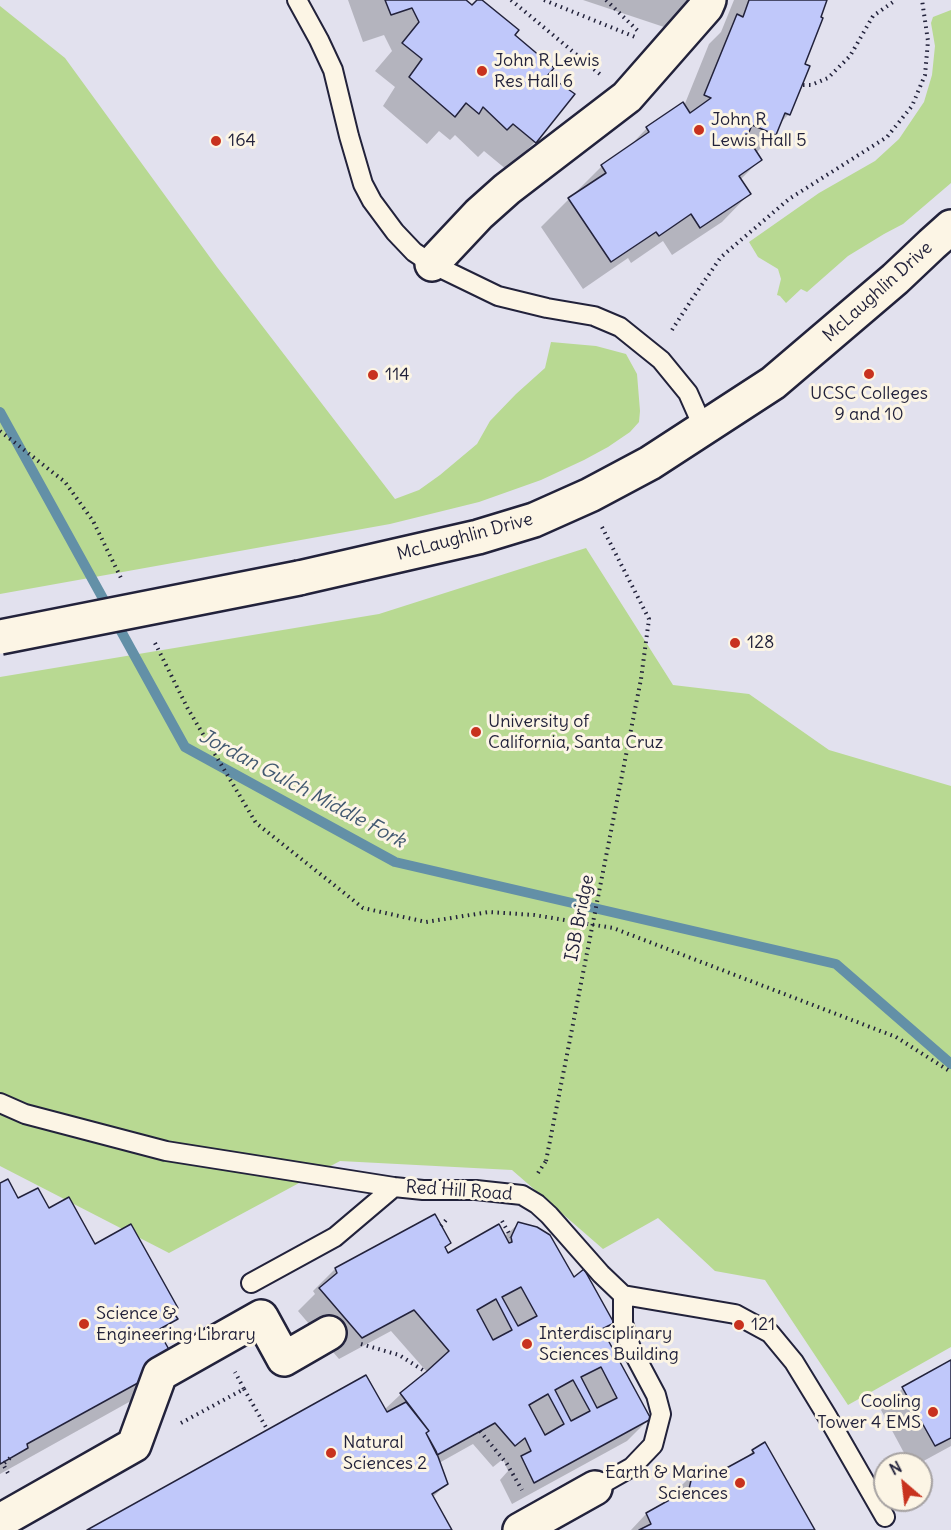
<!DOCTYPE html>
<style>
body{margin:0}
#map{position:relative;width:951px;height:1530px;overflow:hidden;background:#f0ece9;font-family:Delius,sans-serif}
canvas{display:block}
.north{position:absolute;left:873px;top:1452px;width:60px;height:60px;box-sizing:border-box;background:#fcf5e5;border:2px solid #a5a1a1;border-radius:50%;rotate:332deg;font-size:16px;font-weight:700;line-height:24px;text-align:center;color:#22223b}
.north::after{content:'';display:block;margin:auto;width:21px;height:27px;background:#c8321e;clip-path:polygon(50% 0,100% 100%,50% 72%,0 100%)}
</style>
<div id="map">
<canvas width="951" height="1530"></canvas>
<div class="north">N</div>
</div>
<script>
const c = document.querySelector('canvas').getContext('2d');
c.lineJoin = 'round';
function paint(path, color) {
  c.fillStyle = color;
  c.fill(path, 'evenodd');
}
function trace(path, color, width, dash) {
  c.strokeStyle = color;
  c.lineWidth = width;
  c.lineCap = dash ? 'butt' : 'round';
  c.setLineDash(dash || []);
  c.stroke(path);
}
function write(font, color, halo, rows, align = 'center') {
  c.font = font + ' Delius,sans-serif';
  c.lineWidth = 6;
  c.setLineDash([]);
  c.textBaseline = 'middle';
  c.strokeStyle = halo;
  c.fillStyle = color;
  for (const [text, x, y, turn = 0] of rows) {
    c.save();
    c.translate(x, y);
    c.rotate((+turn || 0) * Math.PI / 180);
    c.textAlign = isNaN(turn) ? turn : align;
    if (halo) c.strokeText(text, 0, 0);
    c.fillText(text, 0, 0);
    c.restore();
  }
}
paint(new Path2D(`
 M0 0H951V1530H0ZM885 1464H921V1500H885Z`), '#e2e1ee');
paint(new Path2D(`
 M0 6 65 58 217 267 395 499 419 490 440 475 477 444 490 421 516 394 545 368 551 342 596 346 626 354 637 374 640 411 639 422 630 432 608 447 584 460 541 480 479 502 390 524 0 594Z
 M951 10V183L903 224 884 234 848 256 807 292 801 289 786 303 780 296 777 295 781 279 778 269 758 257 749 242 819 193 875 161 899 139 924 102 932 75 935 46 931 23 933 17Z
 M586 548 673 685 749 694 829 750 951 786V1347L848 1405 765 1280 715 1271 658 1218 603 1249 512 1170 340 1161 169 1253 0 1166V677L379 614Z`), '#b8d992');
paint(new Path2D(`
 M348 0H463L513 36 546 75 573 94 535 142 507 170 484 151 478 157 455 135 450 140 439 131 427 144 383 106 395 87 375 71 392 51 384 35 363 42Z
 M583 0H691L664 27Z
 M734 0H826L803 65 789 114 779 124 775 134 756 153 760 160 740 180 749 194 722 222 672 255 663 241 631 263 628 258 583 289 541 227 569 199 575 195 574 194 602 166 625 151 647 128 684 106 709 44 721 32Z
 M0 1185 18 1200 49 1210 95 1246 172 1312 176 1319 159 1335 138 1397 0 1474Z
 M519 1223 574 1279 613 1323 602 1333 649 1419 627 1441 512 1504 500 1480 508 1471 503 1459 493 1467 473 1444 439 1463 447 1483 432 1498 450 1530H90L384 1410 401 1394 428 1373 391 1331 339 1359 298 1311 315 1294 313 1291 335 1269 449 1243 444 1249 447 1255 504 1237Z
 M951 1362V1446L918 1464H910L881 1410 903 1388Z
 M753 1451 813 1530H631L646 1514 661 1506 693 1474 710 1479 745 1459Z`), '#0003');
trace(new Path2D(`
 M0 412 185 747 395 862 836 964 951 1064`), '#6390a7', 10);
const building = new Path2D(`
 M385 0H466L472 5 477 0H482L519 30 515 35 554 68 548 75 575 94 536 143 513 124 507 130 483 107 479 114 466 103 455 117 409 77 422 59 402 43 419 22 412 8 391 15Z
 M749 0H827L821 17 823 18 805 64 810 66 790 115 785 113 776 135 752 125 747 137 762 160 739 176 751 194 700 228 691 214 659 236 656 232 611 262 568 198 606 173 601 165 649 132 646 127 683 102 690 113 711 98 704 95 737 14 743 17Z
 M8 1179 18 1198 38 1188 49 1208 69 1197 95 1244 131 1224 178 1308 173 1312 178 1319 158 1330 176 1362 27 1444 28 1448 0 1464V1183Z
 M435 1214 451 1243 445 1247 448 1253 499 1224 509 1243 512 1242 511 1237 518 1222 537 1227 550 1235 574 1277 584 1269 614 1323 602 1329 651 1419 534 1483 521 1456 531 1451 525 1438 515 1446 495 1423 437 1455 426 1433 429 1431 400 1393 426 1372 449 1351 414 1310 362 1338 319 1288 337 1273 335 1268Z
 M521 1287 537 1316 518 1326 502 1297Z
 M496 1299 512 1330 493 1340 477 1310Z
 M951 1360V1438L935 1446 902 1387Z
 M601 1367 617 1398 597 1408 581 1377Z
 M366 1375 387 1412 406 1402 429 1431 426 1433 436 1451 448 1484 432 1494 452 1530H87Z
 M573 1380 590 1411 571 1421 555 1390Z
 M548 1394 564 1424 545 1435 529 1405Z
 M765 1442 815 1530H639L651 1524 646 1513 689 1489 693 1472 710 1477 754 1453 752 1450Z`);
paint(building, '#c0c8fa');
trace(building, '#22223b', 1.5);
const lane = new Path2D(`
 M297 0 319 40 333 70 349 136 363 184 372 201 395 232 414 252 432 264 498 296 547 308 594 316 620 327 661 360 688 393 704 429
 M0 1103 25 1114 166 1151 394 1187 423 1190H476L522 1195 537 1204 549 1215 601 1274 623 1295 735 1314 770 1333 794 1362 827 1416 885 1517
 M251 1283 335 1237 394 1187
 M595 1488 632 1467 653 1445 661 1414 656 1395 631 1348 623 1323V1295`);
const street = new Path2D(`
 M432 264 479 214 507 189 627 97 706 7 709 0
 M0 1521 134 1445 160 1374 261 1317 284 1359 329 1333
 M520 1530 595 1488`);
const secondary = new Path2D(`
 M299 578 478 537 534 520 590 495 650 463 773 383 895 279 932 244 951 227`);
trace(lane, '#22223b', 22);
trace(street, '#22223b', 38);
trace(secondary, '#22223b', 38);
trace(new Path2D(`
 M511 0 601 75
 M544 0 635 37
 M606 0 638 31
 M803 85H811L828 78 850 56 873 16 896 0
 M672 330 692 299 721 257 789 199 887 137 912 106 925 75 928 41 922 0
 M0 431 65 482 93 521 121 578
 M602 527 649 619 641 679
 M155 643 188 709 256 823 363 908 426 922 489 912 534 915 613 928 896 1037 951 1072
 M538 1173 546 1161
 M502 1221 511 1237
 M441 1226 446 1220H450
 M361 1344 399 1355 426 1372
 M244 1389 267 1429
 M181 1423 244 1389 235 1372
 M480 1431 507 1464 522 1490
 M10 1458 3 1464 10 1477`), '#22223b', 4, [1.5, 4.5]);
trace(lane, '#fcf5e5', 18);
trace(street, '#fcf5e5', 33);
trace(secondary, '#fcf5e5', 33);
const secondaryBridge = new Path2D(`
 M0 637 299 578`);
trace(secondaryBridge, '#22223b', 38, []);
trace(new Path2D(`
 M546 1161 641 679`), '#22223b', 4, [1.5, 4.5]);
trace(secondaryBridge, '#fcf5e5', 33);
for (const [x, y, r, color] of [
 [482,71,6,"#c8321e"],
 [699,130,6,"#c8321e"],
 [216,141,6,"#c8321e"],
 [869,374,6,"#c8321e"],
 [373,375,6,"#c8321e"],
 [735,643,6,"#c8321e"],
 [476,732,6,"#c8321e"],
 [84,1324,6,"#c8321e"],
 [739,1325,6,"#c8321e"],
 [527,1344,6,"#c8321e"],
 [933,1412,6,"#c8321e"],
 [331,1453,6,"#c8321e"],
 [740,1483,6,"#c8321e"]
]) {
  const dot = new Path2D();
  dot.arc(x, y, r, 0, 2 * Math.PI);
  c.fillStyle = color;
  c.fill(dot);
  trace(dot, '#fcf5e5', 2);
}
write('18px', '#22223b', '#fcf5e5', [
 ["John R Lewis",494,61],
 ["Res Hall 6",494,82],
 ["John R",711,120],
 ["Lewis Hall 5",711,141],
 ["164",228,141],
 ["114",385,375],
 ["UCSC Colleges",869,394,"center"],
 ["9 and 10",869,415,"center"],
 ["128",747,643],
 ["University of",488,722],
 ["California, Santa Cruz",488,743],
 ["Science &",96,1314],
 ["Engineering Library",96,1335],
 ["121",751,1325],
 ["Interdisciplinary",539,1334],
 ["Sciences Building",539,1355],
 ["Cooling",921,1402,"right"],
 ["Tower 4 EMS",921,1423,"right"],
 ["Natural",343,1443],
 ["Sciences 2",343,1464],
 ["Earth & Marine",728,1473,"right"],
 ["Sciences",728,1494,"right"]
], 'left');
write('18px', '#22223b', '#fcf5e5', [
 ["McLaughlin Drive",878,292,-42],
 ["McLaughlin Drive",465,537,-15],
 ["ISB Bridge",580,918,-79],
 ["Red Hill Road",459,1191,4]
]);
write('italic 20px', '#425971', '#fcf5e5', [
 ["Jordan Gulch Middle Fork",302,789,28]
]);
</script>
